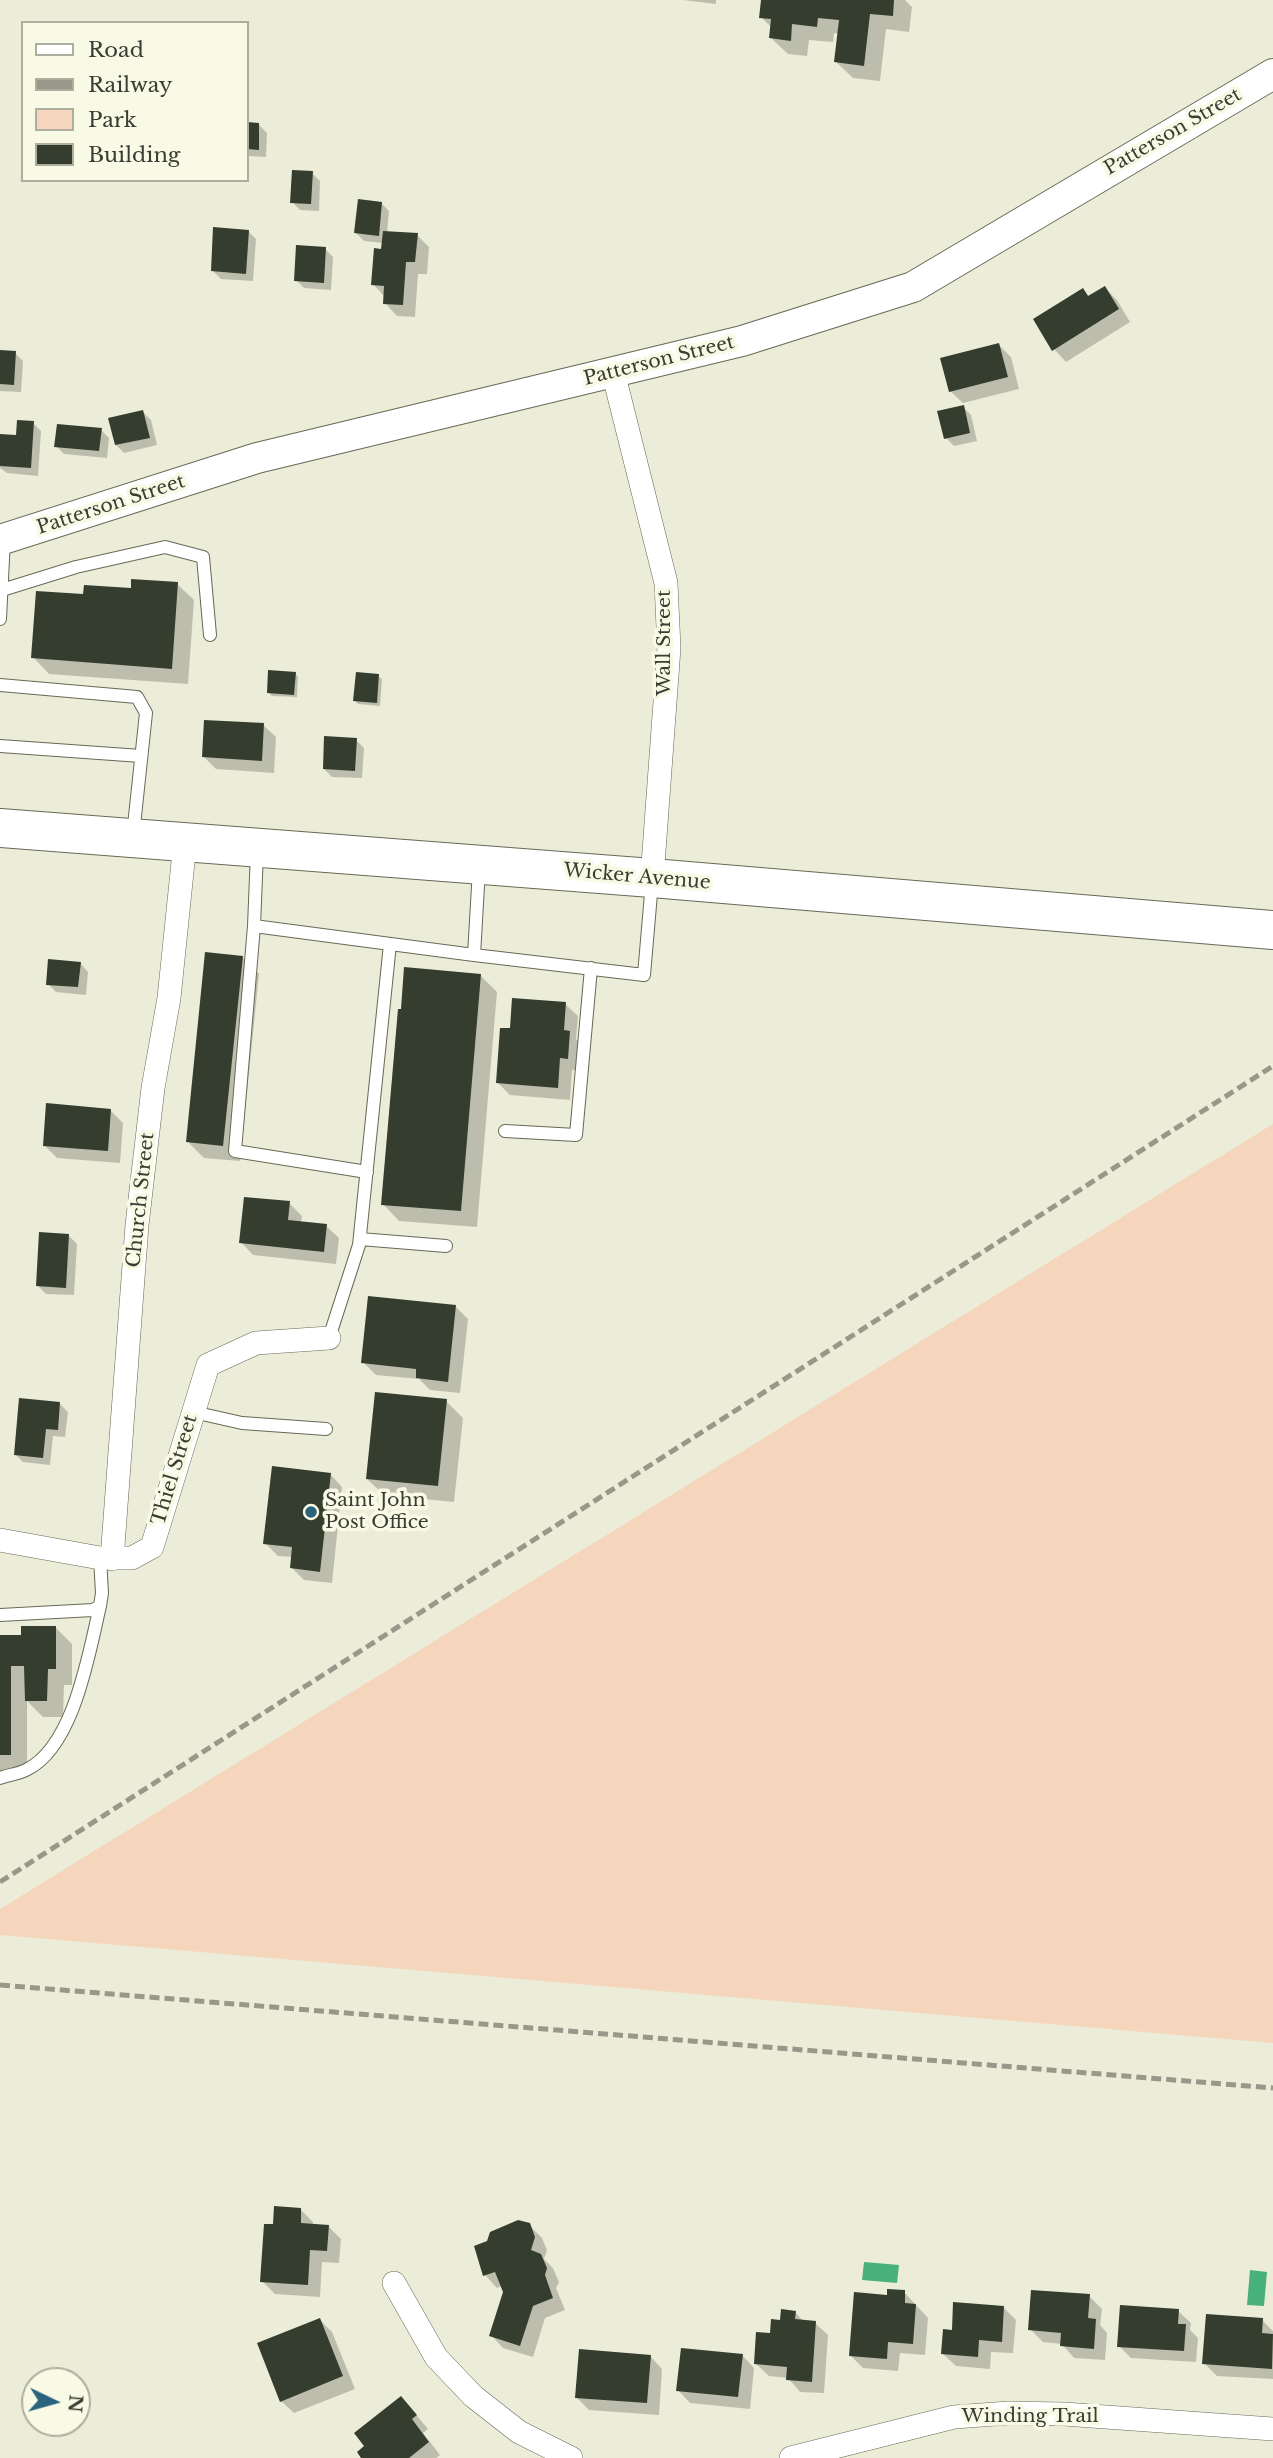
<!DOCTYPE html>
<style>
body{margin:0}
#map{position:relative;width:1273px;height:2458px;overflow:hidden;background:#ecedd8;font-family:"Libre Baskerville",serif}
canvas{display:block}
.legend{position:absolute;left:21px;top:21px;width:228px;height:161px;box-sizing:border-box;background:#f9fae5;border:2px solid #adae9e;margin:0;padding:9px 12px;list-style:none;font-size:21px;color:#3b3c34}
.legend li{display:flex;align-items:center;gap:14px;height:35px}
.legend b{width:35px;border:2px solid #adae9e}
.north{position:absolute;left:21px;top:2367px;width:70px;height:70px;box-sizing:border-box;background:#f9fae5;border:2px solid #adae9e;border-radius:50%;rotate:95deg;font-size:19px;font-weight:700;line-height:28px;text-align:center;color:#3b3c34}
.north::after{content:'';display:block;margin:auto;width:24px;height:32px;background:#2b627d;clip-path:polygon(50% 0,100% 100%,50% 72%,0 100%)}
</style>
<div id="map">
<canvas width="1273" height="2458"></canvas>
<ul class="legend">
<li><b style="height:9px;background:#fff"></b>Road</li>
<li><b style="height:9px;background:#97988a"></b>Railway</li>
<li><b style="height:19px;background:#f5d5bc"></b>Park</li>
<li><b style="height:19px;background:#343d2e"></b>Building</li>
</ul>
<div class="north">N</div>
</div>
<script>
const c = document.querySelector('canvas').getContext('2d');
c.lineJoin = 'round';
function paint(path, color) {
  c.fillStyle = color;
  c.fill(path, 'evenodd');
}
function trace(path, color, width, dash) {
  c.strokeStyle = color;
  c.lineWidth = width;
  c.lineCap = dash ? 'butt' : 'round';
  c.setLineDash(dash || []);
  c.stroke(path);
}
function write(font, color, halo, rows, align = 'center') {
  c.font = font + ' "Libre Baskerville",serif';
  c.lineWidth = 7;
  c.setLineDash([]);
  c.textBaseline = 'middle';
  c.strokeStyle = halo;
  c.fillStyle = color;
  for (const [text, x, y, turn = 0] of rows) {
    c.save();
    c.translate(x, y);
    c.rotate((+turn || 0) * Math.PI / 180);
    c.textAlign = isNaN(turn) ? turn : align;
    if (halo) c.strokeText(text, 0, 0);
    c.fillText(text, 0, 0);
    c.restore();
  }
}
paint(new Path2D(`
 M1273 1124V2043L0 1935V1909Z`), '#f5d5bc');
paint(new Path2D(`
 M864 2262 899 2265 897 2283 862 2280Z
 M1250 2270 1267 2272 1264 2306 1247 2305Z`), '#49b17c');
paint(new Path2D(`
 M683 0H716V4Z
 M763 0H905L912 7 909 32 886 29 880 81 853 78 836 62 839 34 834 33 833 42 809 40 807 56 788 54 771 38 772 28 761 17Z
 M247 124 259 125 267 133 266 157 247 156Z
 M312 173 320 181 319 211 300 210 292 202Z
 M381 203 389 211 387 233 417 235 429 247 427 274H418L415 317 397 316 385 303V297L373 284 384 243 364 241 356 233Z
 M248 231 256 239 253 281 221 279 213 271Z
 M325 249 333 257 331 290 304 288 296 280Z
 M1105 288 1117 300 1130 322 1066 362 1054 349 1083 290 1090 297Z
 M999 345 1011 357 1019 389 963 403 950 391Z
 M0 352 15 353 23 361 21 392 0 391Z
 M963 407 971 415 977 441 954 446 946 438Z
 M143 412 151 420 157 445 124 453 116 445Z
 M33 423 41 431 38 476 7 473 0 468V436L18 437Z
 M101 430 109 438 107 458 64 454 56 446Z
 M177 584 194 600 188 684 49 674 33 657 85 596Z
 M295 673 298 677 297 697 272 696 269 693Z
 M378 676 382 679 380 706 358 704 355 701Z
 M263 725 276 737 274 773 216 769 204 757Z
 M356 740 364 748 362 778 332 777 324 769Z
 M242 957 259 974 240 1161 204 1158 187 1141Z
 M80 963 88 972 86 995 56 992 48 984Z
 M481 976 497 992 477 1227 399 1221 383 1204Z
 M565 1004 578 1016 576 1039 582 1045 580 1070H572L570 1100 510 1095 497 1082 511 1030Z
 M110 1110 123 1123 120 1163 57 1158 45 1146Z
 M289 1203 302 1216 301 1223 326 1226 339 1238 336 1264 253 1255 241 1242Z
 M69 1236 77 1244 74 1295 46 1294 38 1286Z
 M455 1306 468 1319 460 1393 430 1390 419 1379 376 1375 363 1362Z
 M446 1401 463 1418 454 1502 384 1495 367 1479Z
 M60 1404 68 1412 65 1437 53 1436 50 1465 23 1462 15 1454Z
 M330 1474 342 1487 332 1583 304 1580 292 1568 293 1557 278 1556 265 1543Z
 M55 1627 72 1644V1685H64L63 1717H43L27 1701V1771H0V1636H23Z
 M301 2210 313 2222V2225L328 2226 341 2239 339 2263 322 2262 320 2297 275 2294 262 2281 274 2226Z
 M529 2225 542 2238 547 2250 544 2259 553 2268 559 2282 556 2288 565 2310 545 2318 533 2357 503 2348 491 2335 504 2292 502 2286 497 2288 485 2275 476 2247Z
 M904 2292 928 2318 925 2355 900 2353 898 2371 863 2368 851 2356 888 2297Z
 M1089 2296 1102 2309 1100 2325 1107 2333 1105 2360 1074 2358 1062 2344 1043 2342 1030 2329Z
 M1003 2307 1016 2320 1013 2353 991 2352 990 2369 956 2366 943 2354 953 2331Z
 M1178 2311 1191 2323 1190 2330 1198 2338 1196 2362 1131 2358 1119 2346Z
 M795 2312 804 2322 815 2323 828 2335 824 2393 800 2392 788 2378 769 2376 756 2364 771 2335 781 2322Z
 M320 2320 332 2332 355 2389 294 2413 281 2401Z
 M1262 2320 1273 2331V2379L1217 2376 1204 2363Z
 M742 2355 754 2368 750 2409 690 2403 678 2390Z
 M650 2356 662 2369 659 2415 589 2410 576 2397Z
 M413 2411 428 2429 423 2433 440 2455 436 2458H364Z`), '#0003');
paint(new Path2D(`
 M761 0H894L893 16 870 14 864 66 834 62 839 20 818 18 817 27 792 24 791 41 769 38 771 19 759 18Z
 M247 122 259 123V150L247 149Z
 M292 170 313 171 311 204 290 203Z
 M358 199 382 202 379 236 354 233Z
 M213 227 249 230 246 274 211 271Z
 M383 231 418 233 415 262H406L403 305 383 304 384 286 371 285 374 248 381 249Z
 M296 245 326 247 324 283 294 281Z
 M1105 286 1119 309 1052 351 1033 319 1083 288 1088 296Z
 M999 343 1008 377 949 392 940 358Z
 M0 350 16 351 14 385 0 384Z
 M964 405 970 433 944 439 937 411Z
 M143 410 150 438 115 445 108 418Z
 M17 420 34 421 31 468 0 466V434L16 435Z
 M57 424 102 428 99 451 54 447Z
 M131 579 178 582 172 669 31 658 36 591 83 594 84 585 131 588Z
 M268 670 296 672 294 695 267 693Z
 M356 672 379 674 377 703 353 701Z
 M204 720 264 723 262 761 202 757Z
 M324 736 357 738 355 771 323 769Z
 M205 952 243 956 223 1146 186 1142Z
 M48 959 81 962 78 987 46 985Z
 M404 967 481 974 461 1211 381 1205 398 1009H401Z
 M512 998 566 1002 564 1030 570 1031 568 1059 560 1058 558 1088 496 1083 500 1028H510Z
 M46 1103 111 1109 108 1151 43 1146Z
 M244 1197 290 1201 288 1220 327 1224 324 1252 239 1243Z
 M39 1232 69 1234 66 1288 36 1286Z
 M368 1296 456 1305 448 1382 416 1378V1369L361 1363Z
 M375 1392 447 1399 438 1486 366 1479Z
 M19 1398 60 1402 58 1430 46 1429 43 1458 14 1455Z
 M272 1466 331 1473 320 1572 290 1568 292 1547 263 1544Z
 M21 1626H56V1669H48L47 1701H25L24 1666H11V1755H0V1635H21Z
 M274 2206 301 2208V2223L329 2225 327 2251 310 2250 308 2285 260 2282 264 2224H273Z
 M518 2220 530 2223 535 2237 531 2250 541 2254 547 2268 545 2275 553 2298 533 2306 520 2346 489 2336 503 2292 495 2272 483 2276 474 2246 487 2241 490 2232Z
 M887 2289 905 2290V2303L916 2304 913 2344 888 2342 887 2359 849 2356 854 2292 887 2295Z
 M1031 2290 1090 2294 1088 2318 1096 2319 1094 2349 1060 2346 1061 2333 1028 2330Z
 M953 2302 1004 2306 1002 2342 979 2340 978 2357 941 2354 943 2329 952 2330Z
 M1120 2305 1179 2309 1178 2324H1186L1184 2351 1117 2347Z
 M781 2309 796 2311 795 2319 816 2321 812 2382 786 2380 787 2367 754 2364 756 2332 770 2333 771 2319 780 2320Z
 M1206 2314 1263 2318 1262 2333 1273 2334 1272 2369 1202 2364Z
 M320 2318 343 2376 280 2402 257 2343Z
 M681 2348 743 2354 738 2397 676 2391Z
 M579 2349 651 2355 647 2403 575 2398Z
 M401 2396 417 2415 412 2419 429 2442 409 2458H361L357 2452 364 2446 354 2433Z`), '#343d2e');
const service = new Path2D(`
 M2 590 76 567 165 547 203 557 210 635
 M0 619 4 539
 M0 685 137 697 146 713 133 835
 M0 746 141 756
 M257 852 254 926 474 955 479 869
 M254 926 235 1151 367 1172
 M474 955 644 975 652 882
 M505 1131 576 1135 591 968
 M360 1239 446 1246
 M329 1338 359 1245 390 944
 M193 1412 242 1423 326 1429
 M0 1615 93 1610 100 1606 102 1593 100 1558
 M0 1778C8 1775 18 1774 26 1770 74 1747 89 1653 100 1606`);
const minor = new Path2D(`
 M613 372 666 583 669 648 652 878
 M0 1540 100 1558H132L152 1547 208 1365 256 1343 329 1338
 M112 1559 137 1225 153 1088 169 998 185 843
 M394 2283 436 2357 473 2396 519 2432 571 2458
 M791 2458 954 2417 1009 2413 1064 2414 1273 2429`);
const tertiary = new Path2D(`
 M0 540 257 458 742 341 913 287 1273 74`);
const trunk = new Path2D(`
 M0 828 652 878 1273 930`);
trace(service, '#686856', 14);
trace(minor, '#686856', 24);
trace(tertiary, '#686856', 32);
trace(trunk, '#686856', 40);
trace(service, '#fff', 12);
trace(minor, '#fff', 23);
trace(tertiary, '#fff', 30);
trace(trunk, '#fff', 38);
trace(new Path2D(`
 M0 1882 1273 1066
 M0 1985 1273 2088`), '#97988a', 5, [10, 5]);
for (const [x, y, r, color] of [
 [311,1512,7,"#2b627d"]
]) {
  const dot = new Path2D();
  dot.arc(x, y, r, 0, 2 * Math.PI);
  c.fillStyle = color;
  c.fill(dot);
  trace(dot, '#f9fae5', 2.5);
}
write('19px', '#3b3c34', '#f9fae5', [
 ["Patterson Street",1173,132,-30],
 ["Patterson Street",659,361,-14],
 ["Patterson Street",111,505,-18],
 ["Wall Street",665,643,-90],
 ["Wicker Avenue",637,877,5],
 ["Church Street",141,1200,-84],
 ["Thiel Street",175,1470,-73],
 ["Winding Trail",1030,2417]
]);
write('19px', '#3b3c34', '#f9fae5', [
 ["Saint John",325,1501],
 ["Post Office",325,1523]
], 'left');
</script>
